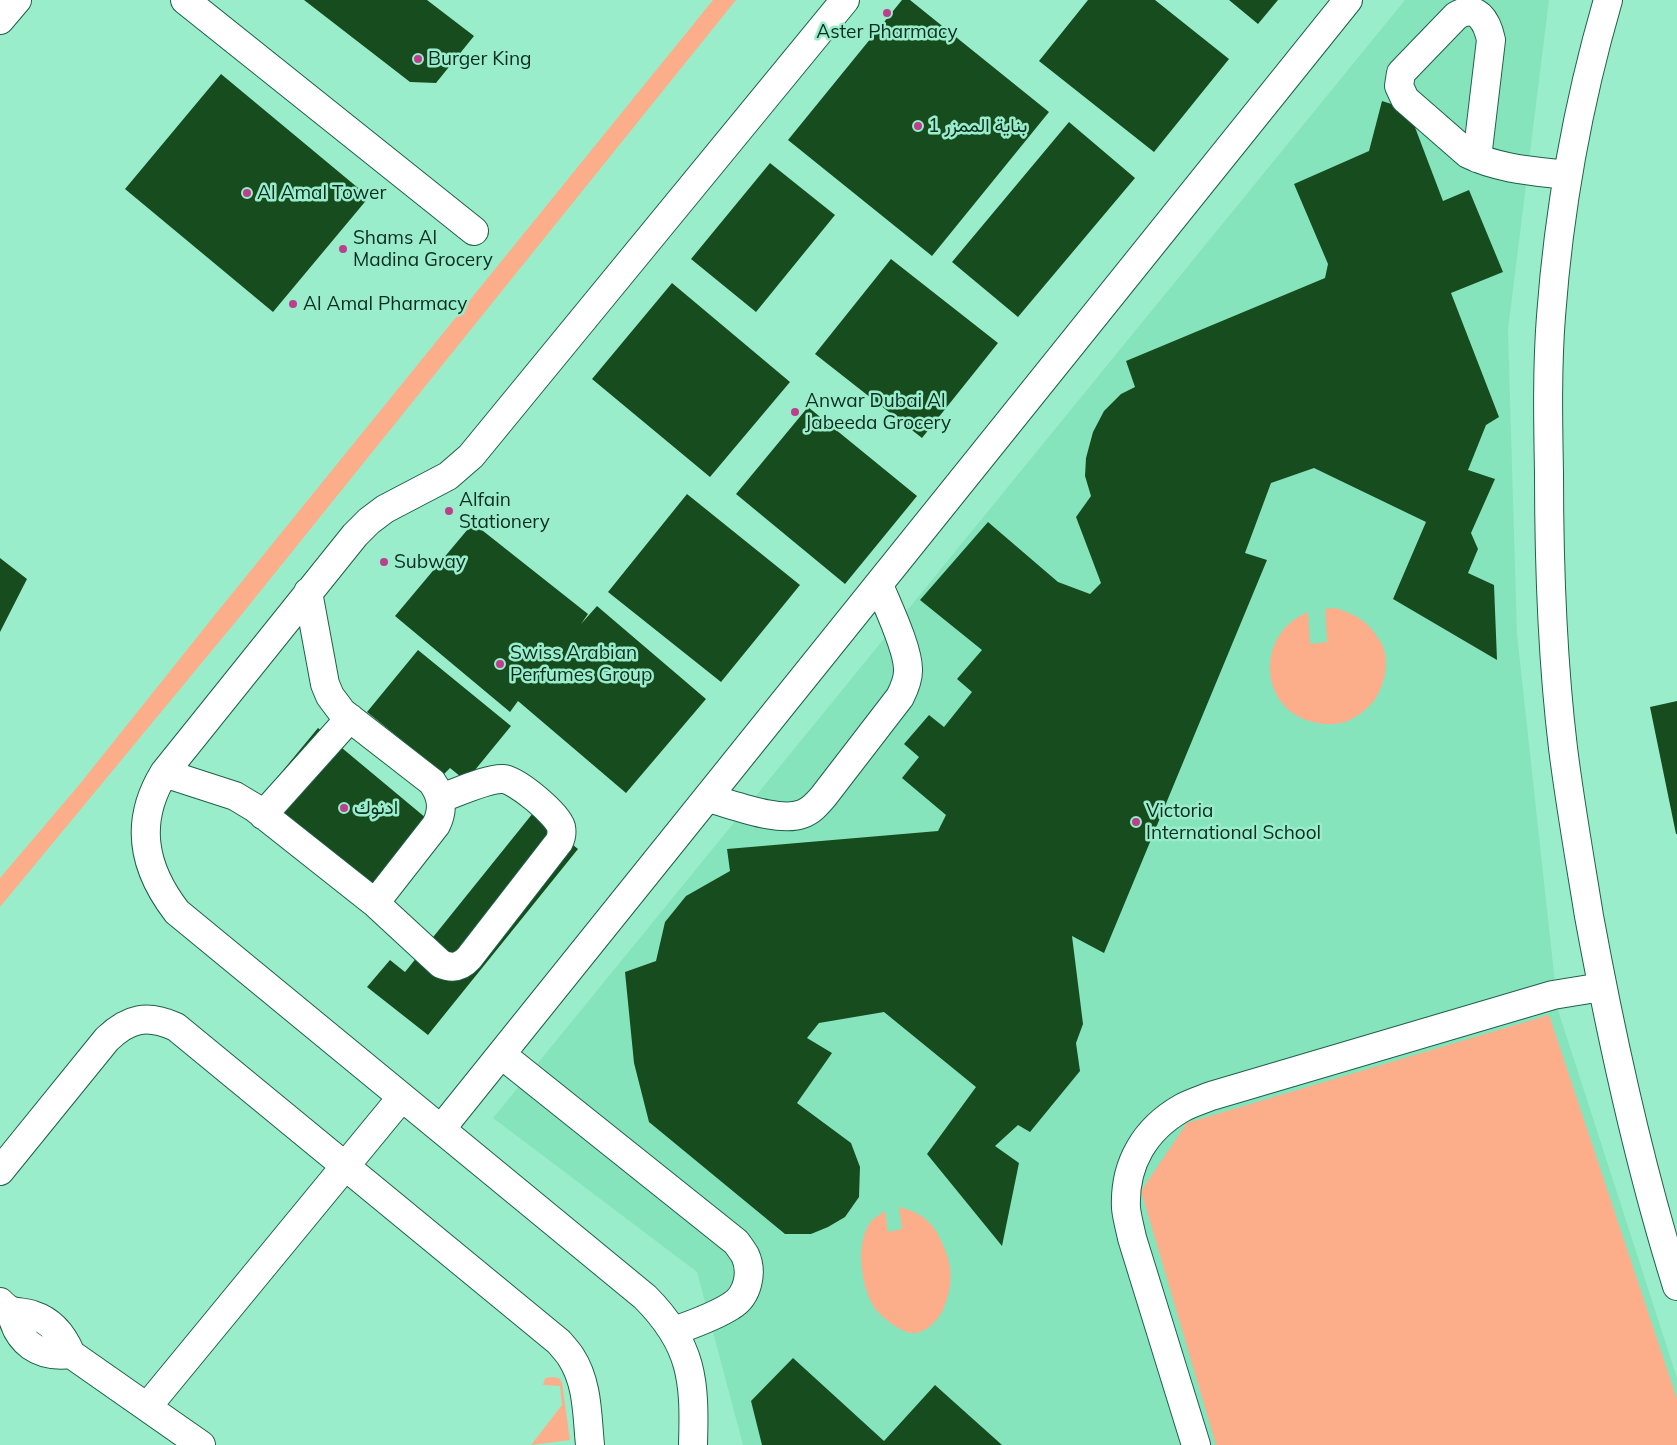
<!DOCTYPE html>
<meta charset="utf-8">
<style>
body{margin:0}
canvas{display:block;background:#9aedca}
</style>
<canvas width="1677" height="1445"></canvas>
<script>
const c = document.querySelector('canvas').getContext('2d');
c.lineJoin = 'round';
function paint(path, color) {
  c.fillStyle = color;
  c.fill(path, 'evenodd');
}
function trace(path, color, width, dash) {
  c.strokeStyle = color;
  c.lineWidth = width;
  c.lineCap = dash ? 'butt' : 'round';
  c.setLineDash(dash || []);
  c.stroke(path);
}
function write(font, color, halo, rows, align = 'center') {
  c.font = font + ' Mulish,Vazirmatn,sans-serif';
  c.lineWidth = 5;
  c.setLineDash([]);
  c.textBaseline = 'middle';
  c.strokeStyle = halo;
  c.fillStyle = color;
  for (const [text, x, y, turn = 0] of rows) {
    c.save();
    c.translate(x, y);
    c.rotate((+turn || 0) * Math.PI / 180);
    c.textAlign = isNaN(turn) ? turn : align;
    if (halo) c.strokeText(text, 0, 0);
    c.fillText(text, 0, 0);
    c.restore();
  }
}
paint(new Path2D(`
 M1405 0H1549L1508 330 1517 634 1558 1010 1677 1378V1445H743L697 1272 493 1118Z`), '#86e4bd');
paint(new Path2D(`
 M713 0H736L238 619 0 907V878L79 785 222 606Z
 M1335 608C1357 615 1368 621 1380 641 1389 656 1387 676 1379 692 1373 705 1363 713 1350 720 1340 725 1328 725 1317 723 1258 712 1254 634 1308 612L1310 644 1327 642 1325 609Z
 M1549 1015 1677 1399V1445H1216L1141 1191 1187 1123Z
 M899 1207C928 1214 937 1228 947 1255 953 1273 951 1290 944 1307 940 1319 925 1335 911 1333 899 1331 881 1317 874 1307 861 1286 855 1244 870 1223 873 1218 880 1215 885 1211L888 1232 902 1229Z
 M554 1377 560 1379 562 1383 570 1440 531 1445 562 1405 560 1386 543 1385 545 1378Z`), '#fcae8a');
paint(new Path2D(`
 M304 0H427L474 36 436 83 410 82Z
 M902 0H910L1049 112 932 256 788 140Z
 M1088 0H1155L1229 59 1154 152 1039 61Z
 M1229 0H1278L1258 24Z
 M221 74 369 197 273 312 125 189Z
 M1382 101 1401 107 1413 122 1443 201 1469 190 1503 272 1451 293 1499 417 1486 425 1468 470 1495 479 1471 533 1478 549 1468 573 1494 585 1497 660 1393 599 1426 522 1314 468 1271 483 1245 553 1267 560 1104 953 1072 936 1083 1024 1076 1043 1080 1071 1030 1132 1018 1125 995 1146 1019 1163 1002 1246 927 1154 976 1087 884 1012 819 1023 807 1038 832 1053 797 1103 851 1143 860 1167 859 1197 845 1217 828 1227 811 1234H785L649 1122 634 1063 625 972 656 961 665 922 686 896 730 871 727 849 938 831 946 815 902 778 919 757 904 744 929 715 944 727 972 692 957 679 982 650 920 600 988 522 1058 582 1090 594 1101 583 1076 517 1091 496 1085 476 1086 458 1093 432 1104 411 1121 394 1135 387 1126 361 1325 278 1328 264 1294 184 1369 151Z
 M1069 122 1135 178 1018 317 952 262Z
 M770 163 835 215 756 312 691 259Z
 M891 259 998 343 922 438 815 354Z
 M672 283 790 382 710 477 592 379Z
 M808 407 917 496 845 584 736 494Z
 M687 494 800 585 721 682 608 592Z
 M473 523 588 614 581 624 597 606 706 699 626 793 518 701 510 712 395 616Z
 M0 558 27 579 0 632Z
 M418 650 511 726 466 781 450 768 444 774 367 712Z
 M1677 701V834H1676L1650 707Z
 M318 728 426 818 371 886 261 797Z
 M533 813 578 849 428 1035 367 987 390 960 405 972Z
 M793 1358 884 1441 935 1385 1002 1445H762L751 1401Z`), '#174d1e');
const minor = new Path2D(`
 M185 0 474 231
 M1608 0C1578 103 1559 208 1551 316 1547 368 1548 421 1549 473 1549 565 1552 657 1563 748 1570 804 1580 860 1589 916 1612 1041 1639 1165 1677 1286
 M0 20 17 0
 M1477 158 1491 40C1487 21 1477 3 1456 16L1401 73 1399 86 1405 99 1468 154C1499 169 1533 171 1567 175
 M308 592 325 684 330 696 342 712 432 782C442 796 444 809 436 825L375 903
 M164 773 235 796 255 808 375 903 441 964C453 969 461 967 469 958L559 842C561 838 562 832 561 827 557 814 517 780 503 779 488 778 456 793 441 798
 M708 798C732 804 779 823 802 814 811 811 817 804 823 797L900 697C904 689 908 680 908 671 909 650 887 605 879 585
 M263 815 350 718
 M502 1055 736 1242C739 1246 742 1250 745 1255 753 1272 748 1296 731 1306 714 1317 693 1324 674 1331
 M441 1129 1348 0
 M0 1171 107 1039C129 1018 147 1014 176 1027L559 1342C563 1347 568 1352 571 1357 588 1383 587 1415 590 1445
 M0 1302C3 1305 6 1308 10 1310 16 1313 26 1312 33 1315 52 1321 64 1337 71 1354L201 1445
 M11 1311C17 1343 39 1358 71 1354
 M147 1407 402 1097
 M693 1445C695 1381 693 1345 645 1297L177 912C143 868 134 822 164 773L355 535 369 521 385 509 448 476 471 456 845 0
 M1196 1445 1132 1238C1130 1228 1127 1218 1126 1208 1124 1164 1145 1129 1182 1108 1191 1103 1201 1100 1211 1096L1553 995 1602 987`);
trace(minor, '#1f6049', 30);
trace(minor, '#fff', 28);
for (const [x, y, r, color] of [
 [887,13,5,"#bc3f8e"],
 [418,59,5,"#bc3f8e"],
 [918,126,5,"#bc3f8e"],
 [247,193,5,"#bc3f8e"],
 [343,249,5,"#bc3f8e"],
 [293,304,5,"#bc3f8e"],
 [795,412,5,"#bc3f8e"],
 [449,511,5,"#bc3f8e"],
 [384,562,5,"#bc3f8e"],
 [500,664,5,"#bc3f8e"],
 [344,808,5,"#bc3f8e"],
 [1136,822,5,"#bc3f8e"]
]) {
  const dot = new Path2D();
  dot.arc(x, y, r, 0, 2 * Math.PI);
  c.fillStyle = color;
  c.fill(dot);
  trace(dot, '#9aedca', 2);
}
write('19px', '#082d20', '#9aedca', [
 ["Aster Pharmacy",887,32,"center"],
 ["Burger King",428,59],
 ["بناية الممزر 1",928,126],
 ["Al Amal Tower",257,193],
 ["Shams Al",353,238],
 ["Madina Grocery",353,260],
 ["Al Amal Pharmacy",303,304],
 ["Anwar Dubai Al",805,401],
 ["Jabeeda Grocery",805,423],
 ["Alfain",459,500],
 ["Stationery",459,522],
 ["Subway",394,562],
 ["Swiss Arabian",510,653],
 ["Perfumes Group",510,675],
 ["ادنوك",354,808],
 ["Victoria",1146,811],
 ["International School",1146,833]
], 'left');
</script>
